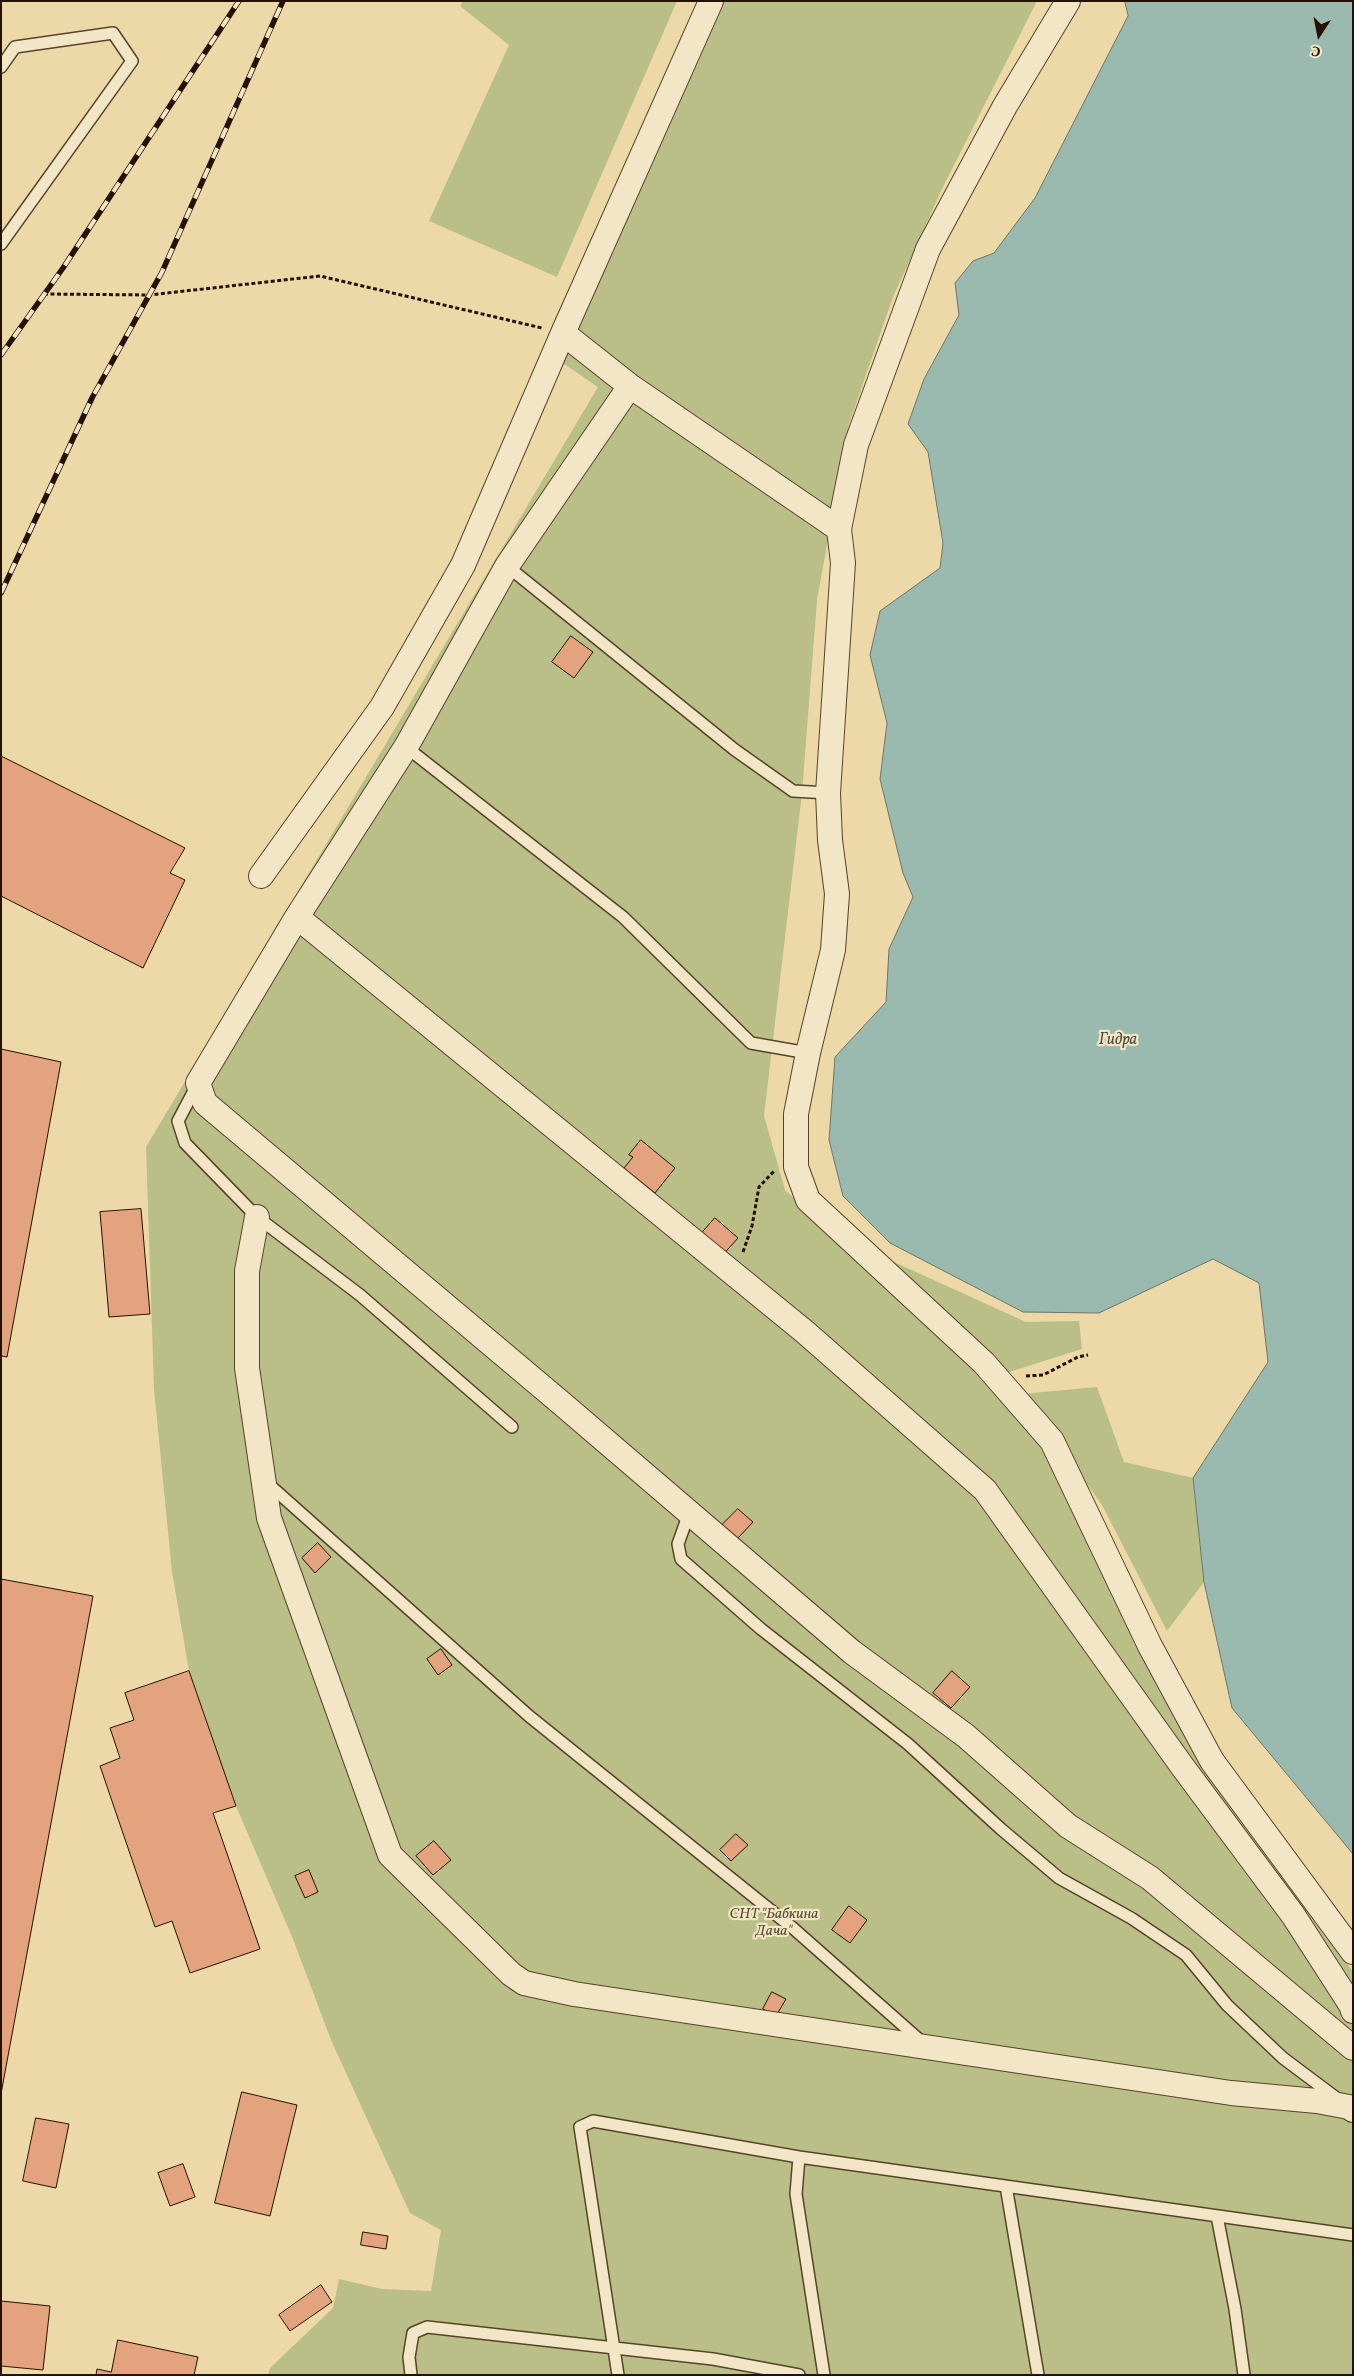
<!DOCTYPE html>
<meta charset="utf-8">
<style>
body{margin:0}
#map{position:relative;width:1354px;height:2376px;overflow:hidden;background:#ecd9a7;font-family:Vollkorn,serif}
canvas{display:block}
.frame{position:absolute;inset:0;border:2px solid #241101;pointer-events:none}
.north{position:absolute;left:1294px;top:10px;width:50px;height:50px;-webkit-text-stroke:4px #f3e6c6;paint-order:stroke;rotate:191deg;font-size:14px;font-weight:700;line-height:20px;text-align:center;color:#241101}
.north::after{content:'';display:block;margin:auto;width:18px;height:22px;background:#241101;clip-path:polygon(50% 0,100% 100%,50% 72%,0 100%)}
</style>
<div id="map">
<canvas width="1354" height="2376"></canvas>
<div class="frame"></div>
<div class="north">С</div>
</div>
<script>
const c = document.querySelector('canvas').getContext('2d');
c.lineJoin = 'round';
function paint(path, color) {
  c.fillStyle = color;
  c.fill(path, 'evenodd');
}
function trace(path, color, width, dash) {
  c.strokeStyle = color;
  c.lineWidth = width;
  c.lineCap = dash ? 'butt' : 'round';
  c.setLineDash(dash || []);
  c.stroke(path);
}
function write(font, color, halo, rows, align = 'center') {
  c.font = font + ' Vollkorn,serif';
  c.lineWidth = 4.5;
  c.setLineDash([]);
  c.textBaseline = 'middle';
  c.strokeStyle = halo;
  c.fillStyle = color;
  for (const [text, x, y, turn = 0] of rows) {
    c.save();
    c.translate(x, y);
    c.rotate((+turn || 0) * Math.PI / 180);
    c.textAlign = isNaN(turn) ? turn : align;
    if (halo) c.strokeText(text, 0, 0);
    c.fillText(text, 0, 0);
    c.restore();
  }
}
paint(new Path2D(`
 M463 1H677L557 277 429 221 509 45 460 6Z
 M722 1H1037L942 189 893 297 849 424 817 600 802 793 764 1116 785 1190 993 1384 1061 1474 1171 1711 1353 1972V2375H268L270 2368 333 2308 339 2279 382 2289 431 2291 441 2230 410 2213 331 2040 293 1939 236 1806 189 1671 172 1572 154 1389 146 1147 598 387 561 362Z
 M883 1257 1026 1322 1079 1321 1082 1349 1006 1373Z
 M1097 1387 1124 1462 1193 1478 1204 1582 1167 1631 1102 1505 1022 1394Z`), '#b9bf86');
const water = new Path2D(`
 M1125 1H1353V1854L1232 1708 1204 1582 1193 1478 1268 1362 1259 1283 1213 1259 1099 1313 1023 1312 890 1243 843 1196 829 1140 835 1057 886 1002 889 949 913 897 903 873 880 779 887 723 870 655 880 611 940 568 943 543 928 452 908 424 924 379 959 315 955 283 973 261 994 253 1035 198 1128 16Z`);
paint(water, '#9ab9af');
trace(water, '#6b7669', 1);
const building = new Path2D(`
 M571 636 593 652 574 678 552 662Z
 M1 756 185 848 170 873 185 880 143 968 1 896Z
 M1 1049 61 1062 7 1357 1 1356Z
 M641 1140 675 1168 655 1193 624 1168 633 1157 629 1155Z
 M141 1209 150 1314 109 1317 100 1212Z
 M715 1218 738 1238 720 1258 701 1234Z
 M738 1509 753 1522 737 1539 722 1525Z
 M318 1543 331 1557 315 1573 302 1558Z
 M1 1579 93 1596 1 2094Z
 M441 1649 452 1665 438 1675 427 1659Z
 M189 1671 236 1806 213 1813 260 1949 190 1973 172 1921 155 1927 100 1766 120 1758 110 1728 134 1720 125 1693Z
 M952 1671 970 1687 951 1708 933 1693Z
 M736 1834 748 1845 731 1861 720 1850Z
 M434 1841 451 1860 433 1875 416 1856Z
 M309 1870 318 1892 305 1898 295 1876Z
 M849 1906 867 1920 850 1943 832 1930Z
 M772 1992 786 1999 776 2016 763 2009Z
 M242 2092 297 2105 270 2216 215 2203Z
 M36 2118 69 2124 56 2188 23 2181Z
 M183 2164 195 2197 170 2206 158 2173Z
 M363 2232 388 2236 386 2249 361 2245Z
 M321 2285 332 2302 290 2331 279 2315Z
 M1 2301 50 2306 43 2370 1 2366Z
 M118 2340 198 2357 194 2375H96L97 2369 111 2372Z`);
paint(building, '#e2a37e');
trace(building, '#241101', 1);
const lane = new Path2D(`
 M1 67 15 47 113 33 132 61 1 244
 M507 566 735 750 793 791 828 793
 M406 747 623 917 751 1043 808 1053
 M198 1083 178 1121 185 1143 257 1217 360 1295 512 1427
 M266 1482 529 1716 794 1929 923 2043
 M689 1513 678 1544 681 1559 761 1629 908 1744 1001 1829 1059 1878 1131 1918 1186 1955 1227 2005 1283 2058 1339 2100
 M799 2157 796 2194 824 2375
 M1006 2186 1038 2375
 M1217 2216 1235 2309 1244 2375
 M411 2375 409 2357 413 2333 427 2327 713 2359 799 2375
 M618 2375 580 2127 593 2121 799 2157 1353 2235`);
const street = new Path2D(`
 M1068 1 1005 106 928 249 856 445 839 529 843 563 828 793 830 840 837 894 833 950 808 1053 796 1114V1167L808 1200 984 1363 1052 1441 1150 1646 1212 1761 1353 1952
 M563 333 630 386 839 529
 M630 386 507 566 406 747 297 917 198 1083 205 1103 560 1402 852 1652 966 1736 1068 1826 1150 1878 1353 2048
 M261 876 382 707 463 565 563 333 711 1
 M297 917 805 1332 985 1490 1182 1766 1293 1915 1351 2005 1353 2011
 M257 1217 247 1271V1368L269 1518 390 1855 511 1974 524 1983 574 1994 1231 2093 1317 2101 1349 2107 1353 2110`);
trace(lane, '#56432a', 14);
trace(street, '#56432a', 26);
trace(new Path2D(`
 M44 294 149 295 320 276 542 328
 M743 1252 752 1226 759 1187 775 1170
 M1026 1376 1043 1375 1078 1357 1088 1355`), '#241101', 3, [4, 2.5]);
trace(lane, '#f3e6c6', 11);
trace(street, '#f3e6c6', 24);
const rail = new Path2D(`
 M1 355 63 268 239 1
 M1 593 92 398 162 272 283 1`);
trace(rail, '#241101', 5.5);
trace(rail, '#f3e6c6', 4, [11]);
write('italic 15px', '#584e30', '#f3e6c6', [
 ["СНТ \"Бабкина",774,1915],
 ["Дача\"",774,1932]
]);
write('italic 16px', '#4d4c3e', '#f3e6c6', [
 ["Гидра",1118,1041]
]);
</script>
